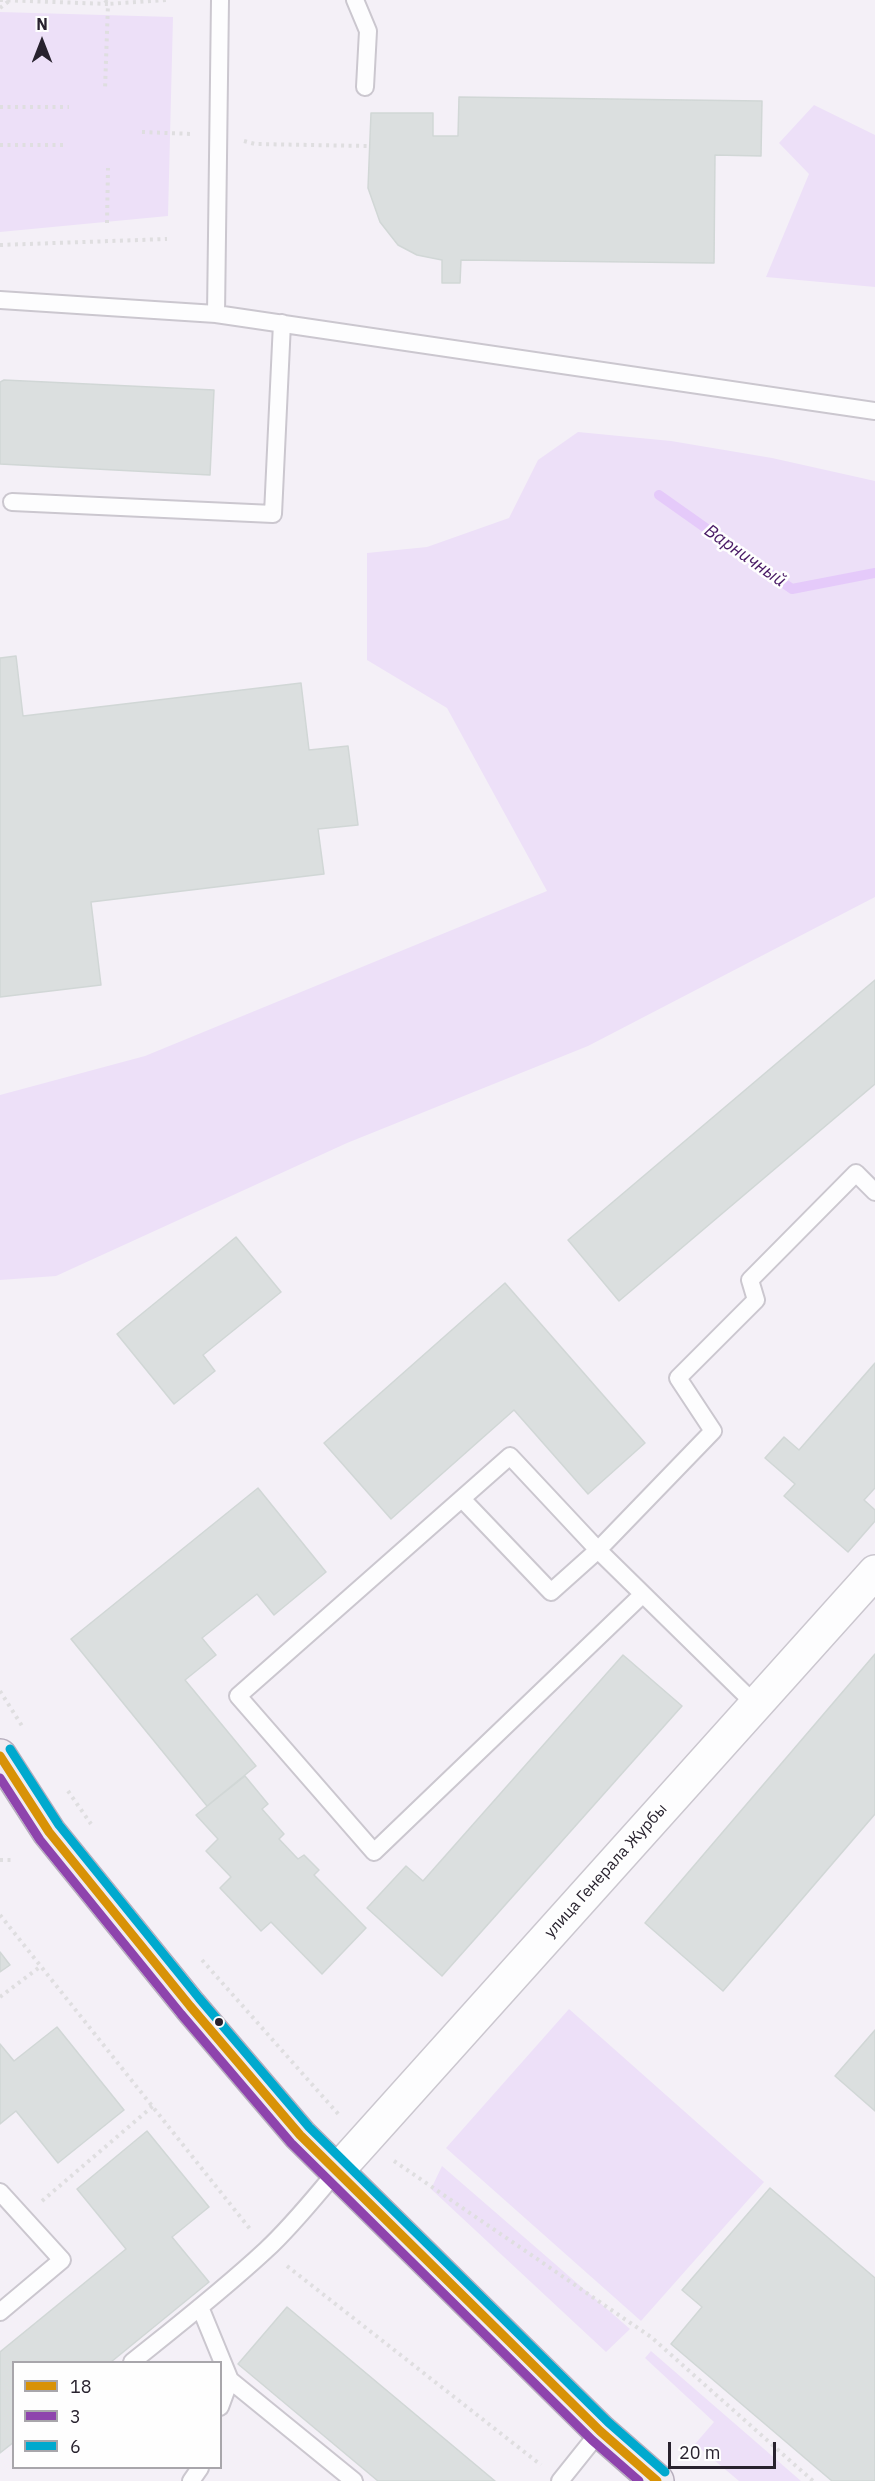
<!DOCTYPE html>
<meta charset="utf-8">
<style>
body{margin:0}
#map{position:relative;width:875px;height:2481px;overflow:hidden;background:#f4f0f7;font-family:"IBM Plex Sans",sans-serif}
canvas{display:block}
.legend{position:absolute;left:12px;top:2361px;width:210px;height:108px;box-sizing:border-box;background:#fefefe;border:2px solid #a8a6ab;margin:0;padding:8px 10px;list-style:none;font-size:18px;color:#28222e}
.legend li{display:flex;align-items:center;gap:12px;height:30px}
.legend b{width:30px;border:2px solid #a8a6ab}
.north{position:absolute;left:12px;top:12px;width:60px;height:60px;-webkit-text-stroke:4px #fefefe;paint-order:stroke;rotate:0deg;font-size:16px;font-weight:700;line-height:24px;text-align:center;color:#28222e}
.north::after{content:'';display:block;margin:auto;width:21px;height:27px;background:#28222e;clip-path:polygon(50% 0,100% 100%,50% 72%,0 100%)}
.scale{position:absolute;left:668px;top:2442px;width:108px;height:27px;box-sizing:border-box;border:3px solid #28222e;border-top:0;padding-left:8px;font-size:18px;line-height:21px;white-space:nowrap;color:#28222e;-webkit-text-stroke:4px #fefefe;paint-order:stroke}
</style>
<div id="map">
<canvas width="875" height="2481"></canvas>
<ul class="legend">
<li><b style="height:8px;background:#d89207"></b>18</li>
<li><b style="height:8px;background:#8e44ad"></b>3</li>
<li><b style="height:8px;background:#00a9ce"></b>6</li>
</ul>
<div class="north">N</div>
<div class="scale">20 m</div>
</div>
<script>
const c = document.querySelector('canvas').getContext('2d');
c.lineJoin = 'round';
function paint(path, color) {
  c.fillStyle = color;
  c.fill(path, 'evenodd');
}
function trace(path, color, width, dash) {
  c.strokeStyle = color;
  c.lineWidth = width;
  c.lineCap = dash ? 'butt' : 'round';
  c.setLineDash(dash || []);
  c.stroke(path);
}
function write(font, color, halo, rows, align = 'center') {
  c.font = font + ' "IBM Plex Sans",sans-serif';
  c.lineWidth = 5;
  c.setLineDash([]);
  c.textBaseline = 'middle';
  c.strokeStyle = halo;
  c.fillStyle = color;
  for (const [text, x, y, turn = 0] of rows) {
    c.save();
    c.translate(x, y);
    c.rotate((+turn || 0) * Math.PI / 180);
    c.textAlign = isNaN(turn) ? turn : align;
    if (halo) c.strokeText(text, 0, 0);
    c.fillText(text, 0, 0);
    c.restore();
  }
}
paint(new Path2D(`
 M0 12 173 17 168 216 0 232Z
 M814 105 875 135V287L766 277 809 174 779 143Z
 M578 432 671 441 772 458 875 481V897L588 1046 347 1143 56 1276 0 1280V1095L145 1056 547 891 447 708 367 660V553L427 547 509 518 538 460Z
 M569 2009 764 2182 641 2321 446 2148Z
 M442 2166 630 2329 606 2352 431 2189Z
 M651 2351 801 2481H739L695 2444 714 2422 645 2358Z`), '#ede0f8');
trace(new Path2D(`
 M659 495 792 589 875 573`), '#e5cafa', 10);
const building = new Path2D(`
 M459 97 762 101 761 156 715 155 714 263 461 260 460 283H442V260L417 255 398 245 380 222 368 188 371 113H433V136H458Z
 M4 380 214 390 210 475 0 464V382Z
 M16 656 23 716 301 683 309 750 348 746 358 825 318 829 324 874 91 902 101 985 0 997V658Z
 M875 980V1084L619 1301 568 1240Z
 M236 1237 281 1292 203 1355 215 1371 174 1404 117 1334Z
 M505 1283 645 1443 588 1494 514 1410 391 1519 324 1443Z
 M875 1363V1488L864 1500 875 1510V1521L848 1552 784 1496 795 1484 765 1458 784 1437 799 1450Z
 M258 1488 326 1572 274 1615 257 1594 202 1638 216 1655 185 1680 256 1766 207 1806 71 1639Z
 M875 1654V1814L723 1991 645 1923Z
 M623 1655 682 1706 442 1976 367 1908 406 1866 423 1881Z
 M245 1776 268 1804 262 1809 284 1834 279 1839 298 1859 304 1855 319 1870 314 1875 366 1928 322 1974 271 1922 261 1931 220 1888 231 1877 206 1851 218 1839 196 1815Z
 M0 1952 10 1965 0 1972Z
 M57 2027 124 2110 58 2163 16 2111 0 2124V2044L14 2061Z
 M875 2030V2111L835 2076Z
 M147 2131 209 2207 172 2237 209 2282 111 2362H14V2442L0 2453V2352L126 2249 77 2189Z
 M770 2188 875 2278V2481H832L671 2344 702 2307 682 2290Z
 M287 2307 495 2481H378L238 2364Z`);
paint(building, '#dbdfdf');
trace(building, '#d1d7d6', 1.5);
const service = new Path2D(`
 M355 0 368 31 365 87
 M0 300 216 314 875 411
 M216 314 220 0
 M12 502 273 514 282 323
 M463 1500 551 1592 598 1550 510 1456 238 1696 374 1852 643 1594
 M756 1705 598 1550 713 1431 678 1378 756 1300 750 1280 856 1173 875 1192
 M0 2192 62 2260 0 2312
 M200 2307 230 2380 354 2481
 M132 2362C177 2326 223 2290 266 2250 292 2226 314 2198 337 2171
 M220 2407 230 2380
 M191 2481 200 2468
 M560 2481 600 2431`);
const minor = new Path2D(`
 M337 2171 875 1572`);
const primary = new Path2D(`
 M0 1756 49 1832 190 2006 300 2135 600 2431 657 2481`);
trace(service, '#cbc7cf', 20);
trace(minor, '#cbc7cf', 36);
trace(primary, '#b6aebd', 36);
trace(new Path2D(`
 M0 0 108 4 105 89
 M105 0 108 4 167 0
 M0 8 9 1
 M0 107H69
 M142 132 192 134
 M244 141 255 144 368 146
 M0 145H67
 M107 223 108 168
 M0 245 167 239
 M0 1691 24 1729
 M68 1791 91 1824
 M0 1860H14
 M0 1915 250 2229
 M202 1960 340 2116
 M0 1997 41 1966
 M394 2161 651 2337 813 2481
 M42 2201 153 2106
 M287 2266 541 2465`), '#dfdee0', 4, [3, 4.5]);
trace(service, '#fdfdfe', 16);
trace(minor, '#fdfdfe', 33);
trace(primary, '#efebf1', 33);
trace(new Path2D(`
 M0 1756 49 1832 190 2006 300 2135 600 2431 657 2481`), '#d89207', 9);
trace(new Path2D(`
 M0 1778 40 1840 181 2014 291 2143 592 2440 639 2481`), '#8e44ad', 9);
trace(new Path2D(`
 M10 1749 59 1825 199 1998 309 2127 608 2422 665 2472`), '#00a9ce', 9);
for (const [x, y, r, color] of [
 [219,2022,5,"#28222e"]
]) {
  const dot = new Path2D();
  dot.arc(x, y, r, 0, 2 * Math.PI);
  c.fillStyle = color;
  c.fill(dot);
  trace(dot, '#fefefe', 2);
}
write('16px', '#28222e', '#fefefe', [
 ["улица Генерала Журбы",606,1871,-48]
]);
write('italic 18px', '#481964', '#fefefe', [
 ["Варничный",745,556,35]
]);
</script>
